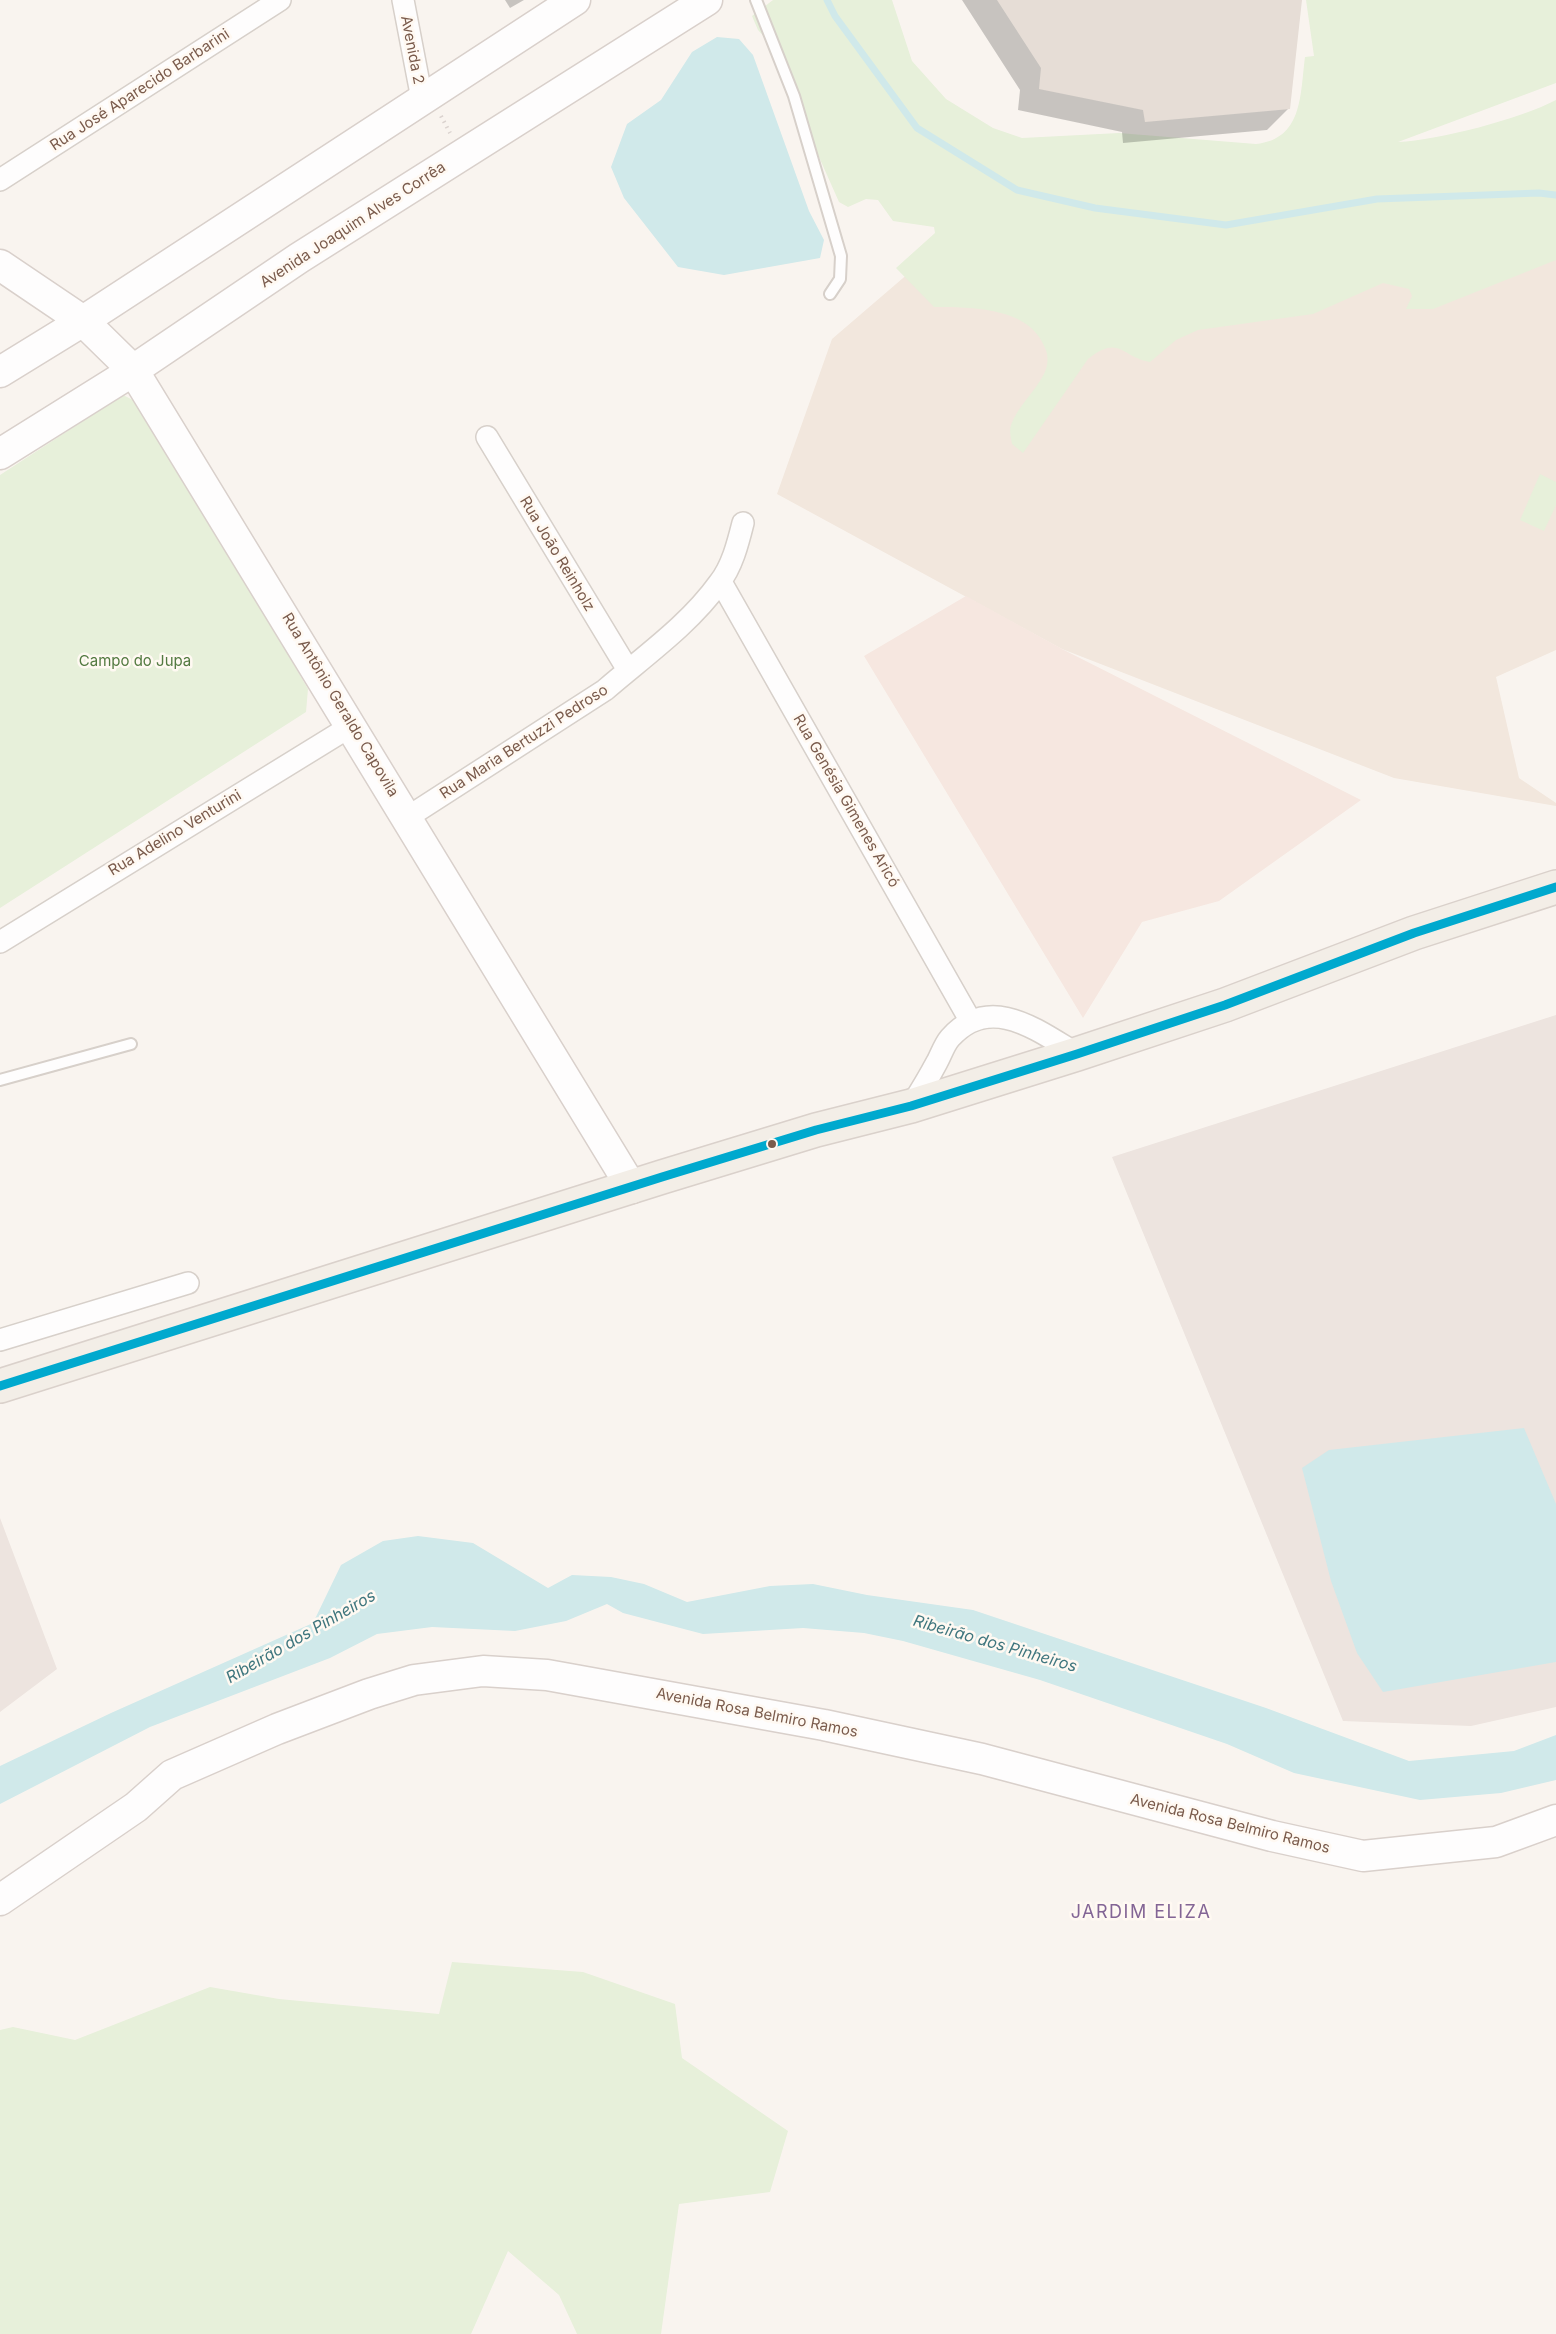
<!DOCTYPE html>
<meta charset="utf-8">
<style>
body{margin:0}
canvas{display:block;background:#f9f4ef}
</style>
<canvas width="1556" height="2334"></canvas>
<script>
const c = document.querySelector('canvas').getContext('2d');
c.lineJoin = 'round';
function paint(path, color) {
  c.fillStyle = color;
  c.fill(path, 'evenodd');
}
function trace(path, color, width, dash) {
  c.strokeStyle = color;
  c.lineWidth = width;
  c.lineCap = dash ? 'butt' : 'round';
  c.setLineDash(dash || []);
  c.stroke(path);
}
function write(font, color, halo, rows, align = 'center') {
  c.font = font + ' Inter,sans-serif';
  c.lineWidth = 5;
  c.setLineDash([]);
  c.textBaseline = 'middle';
  c.strokeStyle = halo;
  c.fillStyle = color;
  for (const [text, x, y, turn = 0] of rows) {
    c.save();
    c.translate(x, y);
    c.rotate((+turn || 0) * Math.PI / 180);
    c.textAlign = isNaN(turn) ? turn : align;
    if (halo) c.strokeText(text, 0, 0);
    c.fillText(text, 0, 0);
    c.restore();
  }
}
paint(new Path2D(`
 M1556 252V650L1496 677 1519 778 1556 803V806L1394 778 1062 649 777 494 832 339 924 260Z`), '#f2e7dd');
paint(new Path2D(`
 M966 596 1062 649 1361 800 1219 901 1142 922 1083 1018 864 656Z`), '#f6e7e0');
paint(new Path2D(`
 M1556 1015V1707L1471 1726 1343 1721 1112 1157Z
 M0 1518 57 1669 0 1712Z`), '#ede4df');
paint(new Path2D(`
 M773 0H892L912 61 946 99 993 128 1022 138 1119 133 1256 144C1303 139 1300 95 1305 57L1314 56 1306 0H1556V83L1398 142C1439 140 1520 119 1556 100V260L1433 309H1406L1412 296 1409 289 1383 283 1313 314 1198 330 1176 340 1150 362C1121 357 1120 334 1088 359L1023 453 1012 444C1011 438 1009 430 1011 425 1017 407 1035 392 1044 374 1048 366 1049 356 1045 348 1030 307 971 307 934 307L896 268 935 233 934 227 893 221 878 200 866 199 848 207 839 202 767 40 758 30 752 16Z
 M123 395 145 406 308 689 306 712 0 908V475Z
 M1540 474 1556 482V505L1544 531 1520 520Z
 M452 1962 583 1972 675 2004 682 2058 788 2131 770 2192 679 2204 661 2334H577L559 2295 508 2251 471 2334H0V2030L13 2027 75 2040 210 1987 279 1999 439 2014Z`), '#e7f0da');
paint(new Path2D(`
 M717 37 739 39 753 55 809 211 824 240 820 258 724 275 678 267 624 198 611 167 627 124 661 100 692 52Z
 M1524 1428 1556 1504V1662L1383 1692 1357 1653 1331 1581 1302 1468 1329 1450Z
 M418 1536 473 1543 548 1588 572 1575 611 1577 644 1584 687 1602 770 1586 813 1584 867 1595 973 1610 1266 1708 1409 1761 1514 1751 1556 1735V1780L1501 1793 1420 1800 1294 1773 1227 1744 1040 1680 903 1641 864 1633 803 1628 703 1634 623 1613 607 1604 566 1621 515 1631 432 1627 377 1634 330 1658 150 1727 0 1804V1766L111 1713 313 1623 341 1565 383 1541Z`), '#d0e9ea');
paint(new Path2D(`
 M505 0H524L510 8Z
 M962 0H1301L1289 108 1267 130 1123 143 1122 132 1018 110 1020 90Z`), '#0003');
trace(new Path2D(`
 M827 0 835 16 917 128 1017 190 1095 208 1226 225 1377 199 1539 193 1556 195`), '#d0e9ea', 7);
paint(new Path2D(`
 M997 0H1302L1290 109 1145 122 1143 110 1039 89 1041 68Z`), '#e6ddd6');
const lane = new Path2D(`
 M756 0 794 96 841 256 840 279 830 294
 M0 1080 131 1044`);
const street = new Path2D(`
 M403 0 422 99
 M0 180 280 0
 M487 437 628 670
 M721 582 970 1020
 M408 817 605 690C643 657 689 625 719 583 732 567 738 543 743 523
 M0 942 351 726
 M911 1106C920 1092 929 1077 937 1062 941 1055 944 1045 950 1038 990 993 1037 1030 1077 1054
 M0 1340 188 1283`);
const secondary = new Path2D(`
 M0 265 83 321 133 370 632 1188
 M0 372 83 321 575 0
 M0 454 120 379 299 258 707 0
 M0 1900 136 1807 172 1775 277 1729 369 1694 414 1680 483 1671 547 1675 824 1725 982 1759 1272 1836 1363 1856 1496 1842 1556 1820`);
const primary = new Path2D(`
 M0 1386 662 1177 816 1130 911 1106 1077 1054 1225 1005 1414 933 1556 887`);
trace(lane, '#d7d0ca', 14);
trace(street, '#d7d0ca', 24);
trace(secondary, '#d9d0cb', 33);
trace(primary, '#dad1cb', 36);
trace(new Path2D(`
 M441 116 450 133`), '#dbd3cf', 4, [1.5, 4.5]);
trace(lane, '#fefdfd', 10);
trace(street, '#fefdfd', 21);
trace(secondary, '#fefdfd', 30);
trace(primary, '#f3eee7', 33);
trace(new Path2D(`
 M0 1386 662 1177 816 1130 911 1106 1077 1054 1225 1005 1414 933 1556 887`), '#00a9ce', 9);
for (const [x, y, r, color] of [
 [772,1144,5,"#7a5b4c"]
]) {
  const dot = new Path2D();
  dot.arc(x, y, r, 0, 2 * Math.PI);
  c.fillStyle = color;
  c.fill(dot);
  trace(dot, '#fff9f2', 2);
}
write('15px', '#7a5b4c', '#fff9f2', [
 ["Avenida 2",412,50,79],
 ["Rua José Aparecido Barbarini",140,90,-33],
 ["Avenida Joaquim Alves Corrêa",353,225,-33],
 ["Rua João Reinholz",557,554,59],
 ["Rua Antônio Geraldo Capovila",340,705,59],
 ["Rua Maria Bertuzzi Pedroso",524,742,-33],
 ["Rua Genésia Gimenes Aricó",846,801,60],
 ["Rua Adelino Venturini",175,833,-31],
 ["Avenida Rosa Belmiro Ramos",757,1713,11],
 ["Avenida Rosa Belmiro Ramos",1230,1824,14]
]);
write('15px', '#537a41', '#fff9f2', [
 ["Campo do Jupa",135,661]
]);
write('italic 16px', '#3f767e', '#fff9f2', [
 ["Ribeirão dos Pinheiros",301,1637,-30],
 ["Ribeirão dos Pinheiros",995,1644,16]
]);
c.letterSpacing = '1.5px';
write('18px', '#836595', '#fff9f2', [
 ["JARDIM ELIZA",1141,1913]
]);
c.letterSpacing = '0px';
</script>
